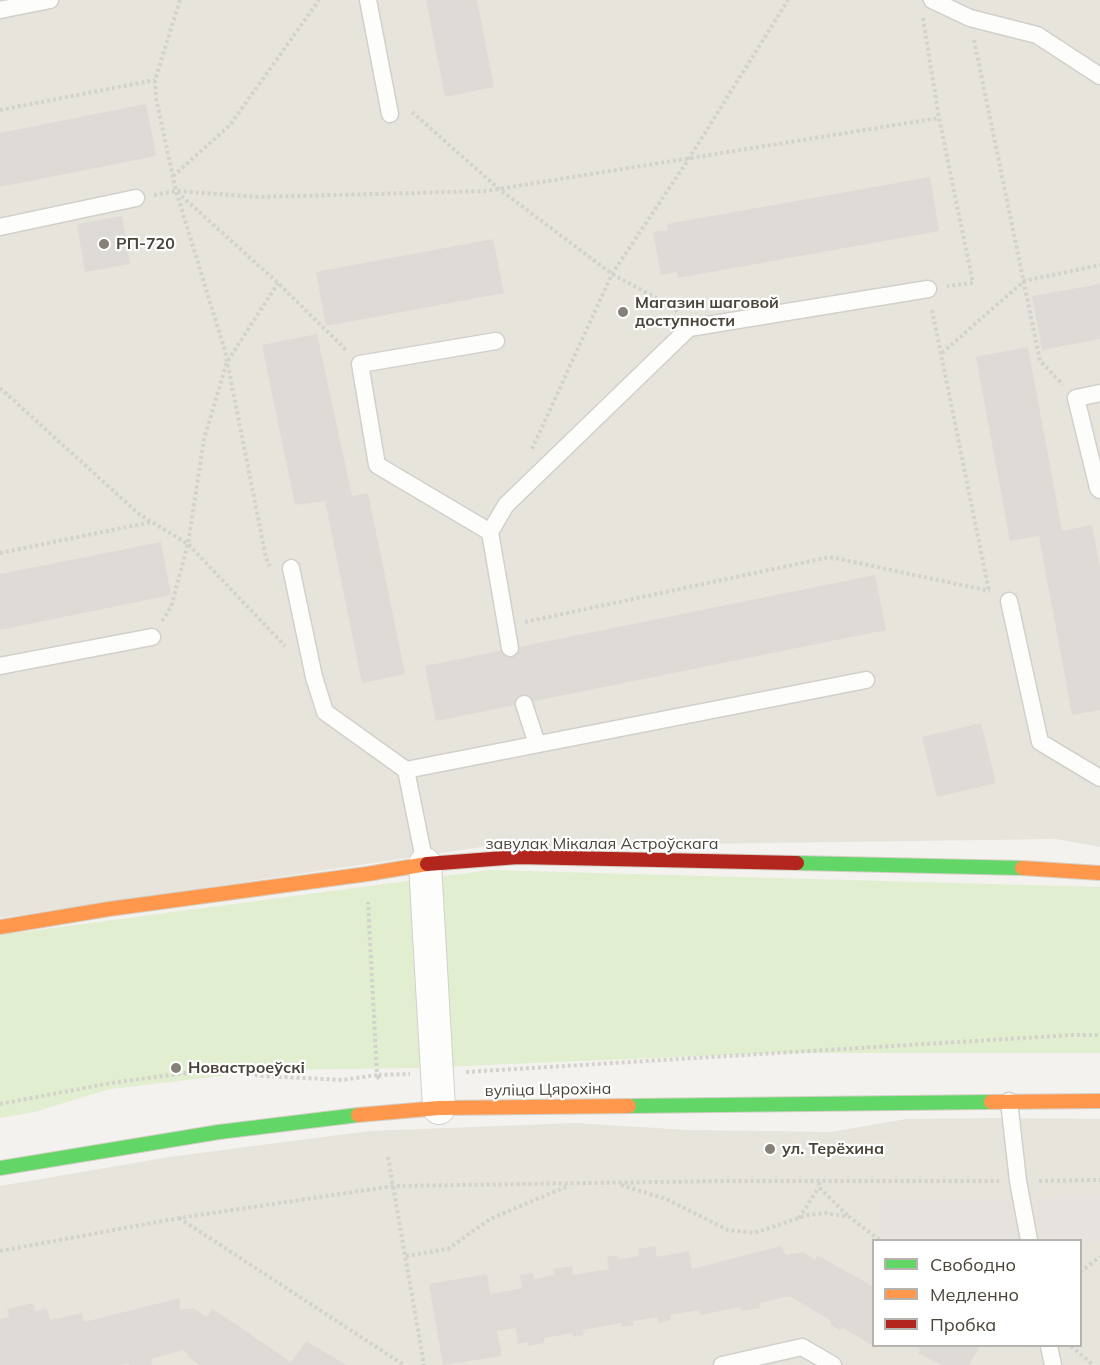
<!DOCTYPE html>
<meta charset="utf-8">
<style>
body{margin:0}
#map{position:relative;width:1100px;height:1365px;overflow:hidden;background:#f4f2ee;font-family:Mulish,sans-serif}
canvas{display:block}
.legend{position:absolute;left:872px;top:1239px;width:210px;height:108px;box-sizing:border-box;background:#fff;border:2px solid #b7b4b0;margin:0;padding:8px 10px;list-style:none;font-size:18px;color:#4b4439}
.legend li{display:flex;align-items:center;gap:12px;height:30px}
.legend b{width:30px;border:2px solid #b7b4b0}
</style>
<div id="map">
<canvas width="1100" height="1365"></canvas>
<ul class="legend">
<li><b style="height:8px;background:#63d668"></b>Свободно</li>
<li><b style="height:8px;background:#ff974d"></b>Медленно</li>
<li><b style="height:8px;background:#b3261e"></b>Пробка</li>
</ul>
</div>
<script>
const c = document.querySelector('canvas').getContext('2d');
c.lineJoin = 'round';
function paint(path, color) {
  c.fillStyle = color;
  c.fill(path, 'evenodd');
}
function trace(path, color, width, dash) {
  c.strokeStyle = color;
  c.lineWidth = width;
  c.lineCap = dash ? 'butt' : 'round';
  c.setLineDash(dash || []);
  c.stroke(path);
}
function write(font, color, halo, rows, align = 'center') {
  c.font = font + ' Mulish,sans-serif';
  c.lineWidth = 4.5;
  c.setLineDash([]);
  c.textBaseline = 'middle';
  c.strokeStyle = halo;
  c.fillStyle = color;
  for (const [text, x, y, turn = 0] of rows) {
    c.save();
    c.translate(x, y);
    c.rotate((+turn || 0) * Math.PI / 180);
    c.textAlign = isNaN(turn) ? turn : align;
    if (halo) c.strokeText(text, 0, 0);
    c.fillText(text, 0, 0);
    c.restore();
  }
}
paint(new Path2D(`
 M0 0H1100V847L1056 839 482 847 0 918Z
 M998 1118 1100 1119V1365H0V1186L169 1157 369 1131 575 1123 688 1130 831 1132 906 1119ZM874 1240H1080V1346H874Z`), '#e7e4dc');
paint(new Path2D(`
 M490 870 1100 887V1053H770L418 1068 273 1070 110 1089 34 1112 0 1118V935Z`), '#e1eecf');
paint(new Path2D(`
 M1100 1197V1242L1043 1240 1034 1198Z
 M877 1199 1010 1200 1018 1240H881Z`), '#e6e3df');
paint(new Path2D(`
 M426 0H477L494 87 445 97Z
 M146 104 156 156 0 187V133Z
 M930 177 939 231 678 278 677 272 661 275 653 232 668 230 667 224Z
 M122 216 130 264 85 272 77 224Z
 M493 239 504 293 326 326 316 272Z
 M1100 284V339L1042 350 1032 296Z
 M317 334 352 496 368 493 405 674 362 683 325 501 295 505 262 345Z
 M1028 347 1062 531 1092 525 1100 568V710L1072 715 1039 536 1010 541 976 357Z
 M161 542 171 595 0 630V574Z
 M875 575 886 630 436 721 425 666Z
 M981 723 996 783 937 797 922 737Z
 M655 1246 657 1257 689 1251 692 1269 781 1246 786 1255 803 1252 815 1260 817 1255 874 1287V1341L871 1345 842 1327 840 1331 830 1324 831 1321 790 1296 759 1303 760 1308 742 1311 740 1307 700 1315 699 1310 670 1315 671 1320 658 1323V1317L633 1321 634 1325 621 1327V1323L583 1330 584 1335 573 1337V1333L544 1338V1343L528 1346V1342L518 1344 516 1328 497 1331 502 1356 443 1365 429 1284 487 1274 490 1294 497 1293 522 1288 520 1275 533 1273 534 1279 555 1275 553 1269 572 1266 573 1275 609 1269 607 1257 618 1255 619 1259 639 1256 638 1249Z
 M180 1298 179 1310 194 1308 206 1317 213 1309 291 1362 306 1341 346 1365H200L188 1357 189 1355 183 1350 151 1359 152 1365H129V1363L120 1365H0V1319L9 1317 7 1309 33 1303 35 1311 47 1308 50 1320 82 1313 84 1322Z
 M914 1346H980L969 1365H942L918 1353 920 1349Z`), '#dedbd6');
const lane = new Path2D(`
 M368 0 390 114
 M932 0 970 18 1037 35 1100 76
 M0 10 50 0
 M0 227 136 198
 M1100 393 1076 398 1098 488 1100 490
 M490 532 377 465 360 364 496 341
 M291 568 314 677 325 712 406 770 425 864
 M1009 601 1040 742 1100 778
 M510 648 490 532 506 505 689 328 928 289
 M0 666 152 637
 M524 704 537 744
 M406 770 866 680
 M1009 1101 1018 1181 1029 1240
 M1049 1346 1053 1365
 M722 1365 802 1347 833 1365`);
const street = new Path2D(`
 M425 864 439 1108`);
const fast = new Path2D(`
 M797 863 1022 868
 M629 1106 991 1102
 M0 1168 219 1132 358 1115`);
const slow = new Path2D(`
 M1022 868 1100 873
 M0 927 109 909 367 874 427 864
 M991 1102 1100 1101
 M358 1115 439 1108 629 1106`);
const jam = new Path2D(`
 M427 864 518 857 797 863`);
trace(lane, '#d2d0cb', 19);
trace(street, '#d2d0cb', 34);
trace(fast, '#d3cfc5', 16);
trace(slow, '#d3cfc5', 16);
trace(jam, '#d3cfc5', 16);
trace(new Path2D(`
 M180 0 155 80 156 98 176 191 225 351 266 558 270 566
 M923 18 939 118
 M974 40 1040 361 1063 385
 M0 110 155 80
 M412 112 499 189 612 274 673 307 678 313
 M173 176 230 125 319 0
 M177 192 278 283 346 350
 M154 195 176 191 259 197 486 191 939 118 973 283 947 286
 M932 310 989 591
 M942 353 1024 281 1100 265
 M0 388 139 514 188 544 285 646
 M532 449 612 274 688 160 788 0
 M0 553 151 522
 M162 621 171 607 188 544 204 439 227 362 278 283
 M525 622 830 557 990 591
 M466 1072 1073 1035H1100
 M379 1079 377 1075 410 1074
 M0 1104 111 1083 214 1069 263 1076 342 1080 377 1075 368 902
 M388 1157 424 1365
 M1039 1181 1100 1180
 M819 1182V1187L849 1217
 M621 1185 666 1199 728 1230 754 1233 808 1215 825 1213 849 1217 880 1240
 M179 1218 404 1365
 M799 1218 819 1187
 M0 1251 179 1218 394 1186 725 1181H999
 M406 1256 448 1249 490 1219 568 1186
 M1080 1272 1100 1257
 M1071 1346 1093 1365`), '#d3d2cc', 4, [3, 3]);
trace(lane, '#fdfdfc', 16);
trace(street, '#fdfdfc', 32);
trace(fast, '#63d668', 14);
trace(slow, '#ff974d', 14);
trace(jam, '#b3261e', 14);
for (const [x, y, r, color] of [
 [104,244,6,"#868178"],
 [623,312,6,"#868178"],
 [176,1068,6,"#868178"],
 [770,1149,6,"#868178"]
]) {
  const dot = new Path2D();
  dot.arc(x, y, r, 0, 2 * Math.PI);
  c.fillStyle = color;
  c.fill(dot);
  trace(dot, '#fff', 2);
}
write('bold 16px', '#4b4439', '#fff', [
 ["РП-720",116,244],
 ["Магазин шаговой",635,303],
 ["доступности",635,321],
 ["Новастроеўскі",188,1068],
 ["ул. Терёхина",782,1149]
], 'left');
write('16px', '#4b4439', '#fff', [
 ["завулак Мікалая Астроўскага",602,844],
 ["вуліца Цярохіна",548,1090,-1]
]);
</script>
